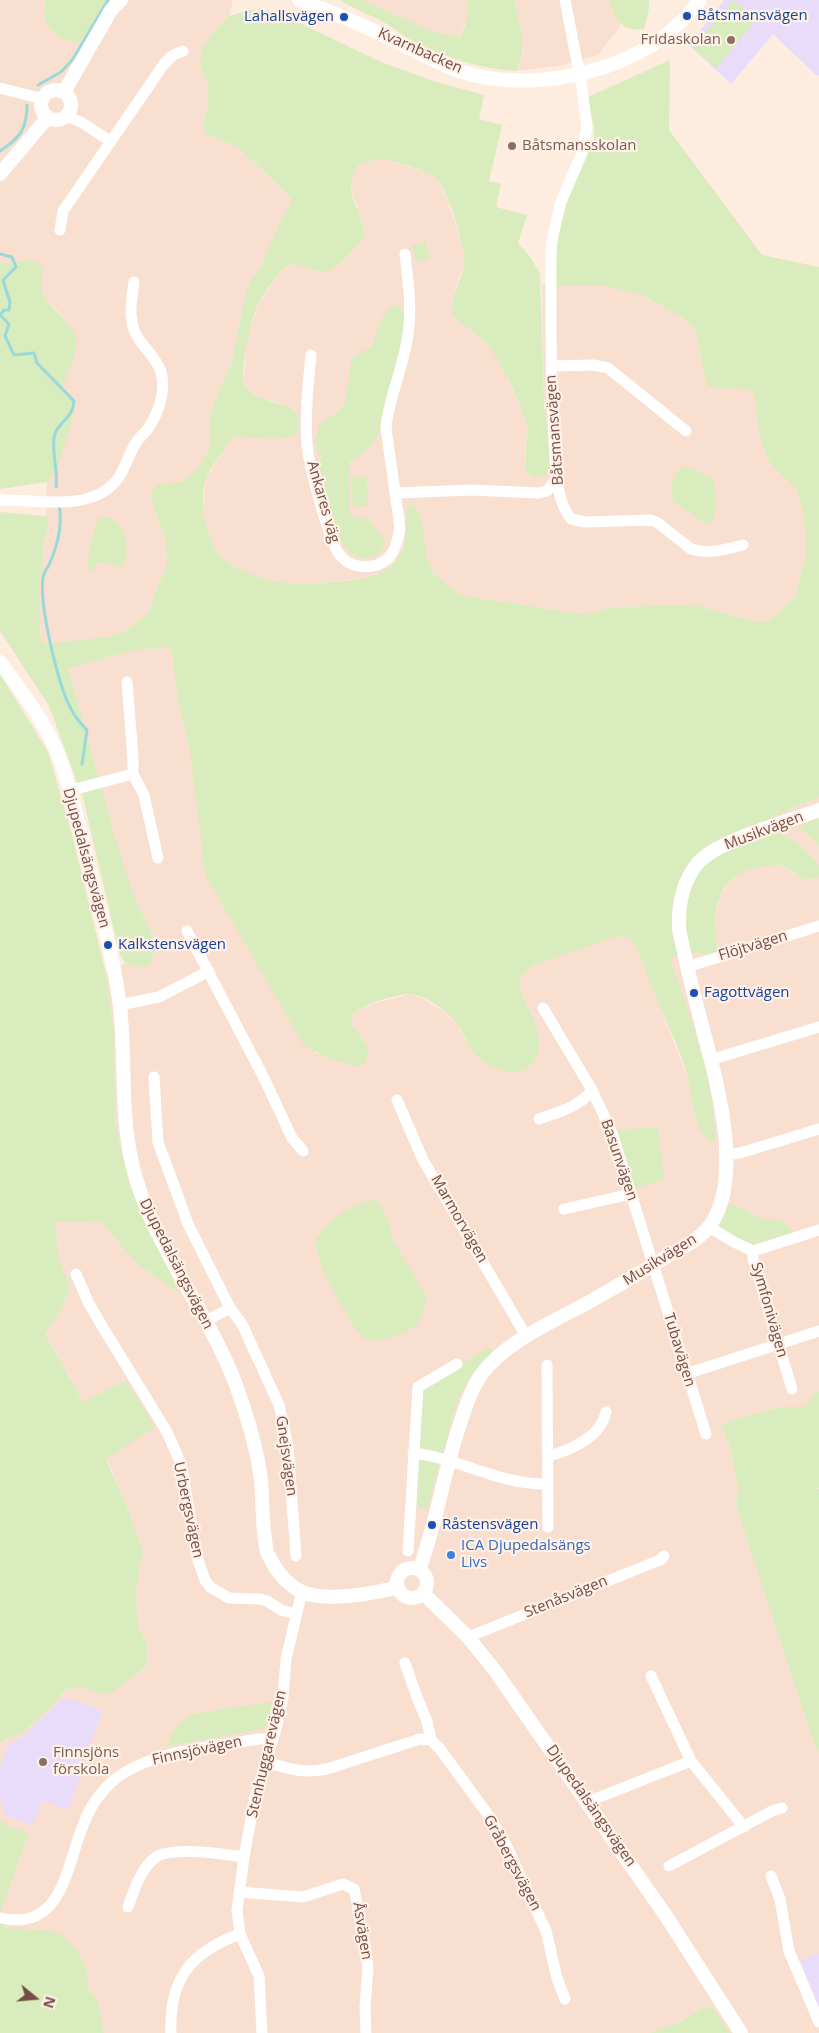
<!DOCTYPE html>
<meta charset="utf-8">
<style>
body{margin:0}
#map{position:relative;width:819px;height:2033px;overflow:hidden;background:#feecdf;font-family:"Open Sans",sans-serif}
canvas{display:block}
.north{position:absolute;left:10px;top:1973px;width:50px;height:50px;-webkit-text-stroke:4px #fff1e7;paint-order:stroke;rotate:107deg;font-size:14px;font-weight:700;line-height:20px;text-align:center;color:#754d45}
.north::after{content:'';display:block;margin:auto;width:18px;height:22px;background:#754d45;clip-path:polygon(50% 0,100% 100%,50% 72%,0 100%)}
</style>
<div id="map">
<canvas width="819" height="2033"></canvas>
<div class="north">N</div>
</div>
<script>
const c = document.querySelector('canvas').getContext('2d');
c.lineJoin = 'round';
function paint(path, color) {
  c.fillStyle = color;
  c.fill(path, 'evenodd');
}
function trace(path, color, width, dash) {
  c.strokeStyle = color;
  c.lineWidth = width;
  c.lineCap = dash ? 'butt' : 'round';
  c.setLineDash(dash || []);
  c.stroke(path);
}
function write(font, color, halo, rows, align = 'center') {
  c.font = font + ' "Open Sans",sans-serif';
  c.lineWidth = 4.5;
  c.setLineDash([]);
  c.textBaseline = 'middle';
  c.strokeStyle = halo;
  c.fillStyle = color;
  for (const [text, x, y, turn = 0] of rows) {
    c.save();
    c.translate(x, y);
    c.rotate((+turn || 0) * Math.PI / 180);
    c.textAlign = isNaN(turn) ? turn : align;
    if (halo) c.strokeText(text, 0, 0);
    c.fillText(text, 0, 0);
    c.restore();
  }
}
paint(new Path2D(`
 M0 0H46L44 7 104 3 106 0H233L229 16 211 35 200 67 208 83V104L203 123 205 134 238 147 291 198V204L281 220 260 268 250 281 245 296 232 361 216 398 209 419 211 439 208 450 201 464 190 476 152 504 166 539 167 563 148 613 124 632 110 637 45 645 41 639 38 597 41 563 49 521 46 516 47 482 57 469 72 399 63 387 65 374 72 362 70 327 56 309 45 299 27 260 0 264Z
 M363 0H468V15L460 37 433 32Z
 M515 0H609L613 11 621 25 598 55 558 66 515 71 520 65 524 51Z
 M370 160H389L428 173 438 179 446 197 464 250V263L454 293 453 316 489 345 499 360 527 423 525 454V471L533 477 549 447 544 398 542 284 605 286 640 294 682 317 695 328 707 386 713 388 745 387 754 392 770 463 796 489 802 506 805 529V556L796 596 772 619 760 623 695 605 617 607 586 615 460 595 434 574 427 558 423 540 405 513 404 541 400 555 384 571 372 578 295 585 264 580 230 565 220 557 214 547 205 523 203 510 206 479 232 437 244 435 258 438H286L295 411 274 401 263 400 246 388 244 381 247 340 259 303 279 273 288 265H295L307 268 354 248 363 238 365 229 351 190 352 178 358 165Z
 M171 647 178 700 190 752 315 1053 336 1060 354 1065 366 1042 351 1025 353 1013 372 1004 411 994 422 998 444 1012 457 1024 466 1041 531 1066 537 1055 539 1038 535 1022 522 993 519 978 532 966 615 937 629 938 637 947 650 982 688 1078 695 1118 703 1057 670 957 698 952 714 934 715 916 721 895 730 881 745 869 767 865 784 866 803 880 819 877V1391L815 1392 805 1408 779 1407 721 1424 731 1450 739 1494 736 1498 737 1509 814 1744 819 1751V1953L800 1961 819 2012V2033H730L713 2008 704 2007 680 2022 650 2033H104L99 2003 89 1989 86 1968 26 1929H5L1 1911 29 1833 10 1827 0 1820V1743L4 1740 23 1732 53 1705 65 1690 79 1687 98 1693 110 1694 147 1666V1644L138 1627 136 1590 143 1552 129 1512 83 1402 45 1332 61 1310 70 1289 58 1256 56 1221H100L137 1264 178 1292 129 1184 115 1121 114 1031 106 974 125 963 137 967 153 959 156 948 154 937 147 926 124 871 68 668 136 650Z
 M819 797V865L796 842 781 834 768 819Z`), '#f8dfd0');
paint(new Path2D(`
 M724 0H819V75H816L773 34 731 84 689 45Z
 M64 1697 103 1711 85 1756 83 1769 68 1810 43 1800 32 1826 4 1814 0 1796V1768L9 1743 22 1738Z
 M819 1953V2012L800 1960Z`), '#e9dcfa');
paint(new Path2D(`
 M46 0H106L85 35 78 43C56 41 38 23 46 0Z
 M340 0H363L433 32 460 37C467 25 468 14 468 0H515C518 22 531 53 515 71 481 69 445 57 414 42 404 37 395 29 385 23 370 15 354 9 340 0Z
 M609 0H649V8L644 29C621 32 616 20 609 0Z
 M733 0 757 19 716 68 693 48Z
 M250 10H267L283 15 381 62 433 81 484 95 479 119 502 125 489 181 501 184 496 207 527 215 518 243 531 258 540 274 544 398 549 447V472L543 476 533 477 525 471 527 423 509 381 489 345 453 316C449 293 463 281 464 260 465 246 447 191 438 180 432 172 398 162 388 160 377 159 368 161 358 165 355 173 350 182 351 190 352 203 368 226 364 237 361 243 353 249 349 254 332 272 328 275 303 267 299 266 293 263 289 265 280 268 263 295 258 304 252 317 237 377 247 388 260 405 285 399 299 416L298 432C280 446 253 434 232 437 225 450 211 466 206 479 201 495 203 517 208 532 212 540 214 549 220 556 225 563 234 566 242 570 276 586 295 585 331 582 358 580 382 580 399 556 410 541 401 520 409 504L415 506 421 517 427 558 434 574 460 595 586 615 617 607 695 605 760 623 772 619 796 596 805 556V529L802 506 796 489 770 463 761 441 754 393C739 384 723 392 707 386L695 328 682 317 640 294 605 286H555L557 241 561 213 581 164 590 150 594 139V126L586 98 670 60 669 130 762 255 819 267V797L768 819 781 834 796 842 813 858 819 865V877L803 880C798 876 791 869 784 866 776 864 765 866 757 867 716 875 710 916 718 951L708 957 698 952 670 958C690 1016 713 1075 715 1138L711 1142C692 1128 693 1101 688 1079 680 1046 662 1015 650 983 644 967 641 951 629 938L615 937 532 966 519 978C520 983 521 988 522 993 527 1009 538 1022 539 1039 540 1079 507 1078 481 1060 470 1052 465 1036 458 1025 449 1013 426 995 411 994 395 994 366 1004 353 1013L351 1025C362 1037 376 1050 362 1066 342 1065 320 1056 303 1044L205 874 190 752 178 701 171 647 136 650 68 668C80 711 92 754 104 797 115 837 125 876 142 914 150 933 164 946 148 966L137 967 125 963 120 955 83 798 49 706 0 631V512L46 516 49 521C39 564 38 596 41 639L45 644 110 637 124 632 148 613 167 563 166 539 152 504V490L157 485 181 482 190 476 201 464 208 450 211 439 209 419 216 398 232 361 245 296 250 281 260 268 281 220 291 204V198L238 147 205 134 203 123 208 104V83L200 67 202 50 211 35 229 16Z
 M425 242 430 258 416 262 412 246Z
 M27 260 38 263 43 270C43 276 40 284 41 289 43 305 78 325 77 343 76 359 66 372 63 387L72 399 73 419 57 469 47 482 0 489V264Z
 M392 305 398 306 406 315C404 344 396 370 388 398 385 412 382 427 375 439 368 449 361 457 349 460L350 514 369 520 385 540C384 547 382 553 375 556 357 564 345 550 338 535L340 529 334 526 317 465 322 457 317 451 315 440 320 424 339 411 345 402 352 358 372 346C378 331 379 317 392 305Z
 M681 467H689L712 478C719 493 716 508 711 524 703 524 699 520 694 515 688 510 677 507 674 501 667 489 674 477 681 467Z
 M366 476 368 506 353 507 351 477Z
 M104 517C125 519 134 553 120 568L109 563 96 562 93 571 88 570 87 566C90 551 91 531 100 518Z
 M0 674 48 752 71 831 106 974 114 1031 115 1121 129 1184 179 1293 137 1264 100 1221 56 1222 58 1256 70 1289 61 1310 45 1333 83 1402 126 1380 155 1427 106 1459 129 1512 143 1552 136 1590 138 1627 147 1644V1666L110 1694 98 1693 79 1687 65 1690 53 1705 23 1732 4 1740 0 1743Z
 M819 818V845L798 827Z
 M658 1127 664 1179 634 1189 618 1130Z
 M376 1199C385 1212 391 1222 392 1238L427 1298C422 1318 420 1326 399 1335 389 1339 373 1343 363 1337 355 1332 327 1279 322 1268 319 1260 317 1250 315 1242 327 1219 352 1205 376 1199Z
 M730 1205 740 1207 761 1219H773L783 1222 793 1232 751 1246 720 1227 717 1223 723 1209Z
 M488 1348 495 1352C488 1358 481 1364 475 1371 456 1393 450 1427 443 1454L417 1447 421 1389Z
 M819 1391V1488L817 1489H819V1751L814 1744 737 1509 736 1498 739 1494 731 1450 721 1424 779 1407H805L815 1392Z
 M416 1457 439 1464 427 1512 413 1502Z
 M272 1702 269 1721 262 1729 168 1746 170 1736 180 1722 192 1714Z
 M0 1820 10 1827 29 1833 1 1911 5 1928 48 1930 60 1934 75 1948 86 1968 89 1989 99 2003 104 2033H0Z
 M704 2007 713 2008 730 2033H650L680 2022Z`), '#d9ecbd');
trace(new Path2D(`
 M38 85 61 72 73 59 108 0
 M0 151C20 138 27 129 27 105
 M0 254 12 257 16 267 3 280 10 302 9 310H4L0 315 9 324 5 336 14 355 34 353 37 363 74 401C73 420 56 422 54 438 52 454 58 470 56 487
 M59 505C63 524 57 547 49 565 47 569 43 573 43 578 39 605 58 685 71 709 75 717 81 724 87 730L82 764`), '#99dad8', 3);
trace(new Path2D(`
 M565 0 582 88 587 128 582 153 561 202 553 235 551 253C551 315 550 376 554 438 556 465 554 497 571 519L585 522 651 520 658 523 691 549C708 555 727 549 743 545
 M0 88 43 99
 M66 116 81 122 110 141
 M60 230 63 211 164 64 173 55 183 51
 M311 355C308 385 305 414 307 444 308 462 329 541 339 554 348 566 363 569 377 565 394 559 397 544 400 528L386 428C389 396 404 366 408 334 412 308 408 280 405 254
 M551 366 593 365 608 368 686 431
 M396 493 470 490 539 493 547 491 556 479
 M0 500C36 499 89 513 116 481 126 469 128 454 137 441 141 436 146 432 149 427 159 412 166 390 161 372 157 360 148 351 140 341 127 323 131 303 134 282
 M127 682 133 758V774L144 795 158 858
 M68 791 133 774
 M187 931 264 1078 292 1138 303 1151
 M687 967 819 926
 M119 1005 159 997 209 971
 M543 1008 592 1090 612 1133 706 1434
 M710 1060 819 1027
 M154 1077 158 1142 188 1224 230 1308 242 1324 279 1405 288 1446 296 1556
 M397 1100 423 1160 526 1336
 M539 1119C558 1112 580 1107 592 1090
 M725 1155 740 1153 819 1129
 M564 1209 631 1194
 M709 1227 734 1242 753 1251
 M753 1251V1259L792 1389
 M753 1251 819 1230
 M76 1274 89 1304 105 1331 167 1432 181 1464 198 1560 205 1580 210 1587 229 1598 260 1599 267 1601 281 1610 296 1614
 M206 1321 230 1308
 M547 1365 548 1527
 M686 1374 819 1331
 M413 1453C459 1458 500 1485 547 1484
 M549 1456C571 1450 601 1437 606 1412
 M408 1551 418 1387 457 1364
 M468 1637 660 1560 664 1556
 M405 1663 418 1700 427 1721 431 1740 440 1749 489 1816 507 1847 546 1931 557 1978 565 1999
 M651 1676 691 1761 744 1827
 M266 1762C289 1769 303 1774 327 1769L420 1739 431 1740
 M587 1802 691 1761
 M669 1866 772 1811 782 1808
 M771 1876 780 1899 789 1951 819 2022
 M239 1892 303 1897 343 1884 354 1889 365 1943 368 1968 365 2007 366 2033
 M128 1907C134 1890 141 1868 156 1857 173 1846 224 1854 244 1857
 M0 1918C64 1932 66 1865 84 1823 90 1807 101 1791 114 1780 152 1750 213 1747 259 1739H273
 M171 2033C169 1978 191 1952 240 1934
 M262 2033 259 1976 240 1934 237 1910 244 1857 255 1797 276 1729 283 1697 286 1659 302 1591`), '#fff', 11);
trace(new Path2D(`
 M299 0C329 11 358 23 387 37 411 48 434 62 459 71 519 91 597 78 650 46 670 34 686 18 700 0
 M41 105a15 15 0 1 1 30 0a15 15 0 1 1-30 0Z
 M64 92 111 10 121 0
 M0 174 48 117
 M0 662C21 691 44 720 58 754 70 785 79 826 87 859 99 907 114 957 120 1007 126 1059 120 1112 132 1163 150 1243 207 1308 236 1385 246 1413 258 1452 261 1481 263 1505 262 1529 267 1552 274 1568 286 1584 302 1592 327 1602 372 1594 398 1587
 M397 1583a15 15 0 1 1 30 0a15 15 0 1 1-30 0Z
 M419 1570C436 1525 443 1476 458 1430 464 1412 470 1391 481 1375 505 1341 555 1321 591 1301 617 1286 644 1271 669 1255 683 1247 698 1240 708 1228 747 1179 714 1072 700 1018 692 988 685 959 679 929 678 906 682 883 697 864 717 840 788 822 819 810
 M423 1593 468 1637 496 1672 666 1916 741 2033`), '#fff', 14);
for (const [x, y, r, color] of [
 [687,16,5,"#1a4fb4"],
 [344,17,5,"#1a4fb4"],
 [731,40,5,"#8d6e63"],
 [512,146,5,"#8d6e63"],
 [108,945,5,"#1a4fb4"],
 [694,993,5,"#1a4fb4"],
 [432,1525,5,"#1a4fb4"],
 [451,1555,5,"#3f7fe0"],
 [43,1762,5,"#8d6e63"]
]) {
  const dot = new Path2D();
  dot.arc(x, y, r, 0, 2 * Math.PI);
  c.fillStyle = color;
  c.fill(dot);
  trace(dot, '#fff1e7', 2);
}
write('15px', '#164399', '#fff1e7', [
 ["Båtsmansvägen",697,16],
 ["Lahallsvägen",334,17,"right"],
 ["Kalkstensvägen",118,945],
 ["Fagottvägen",704,993],
 ["Råstensvägen",442,1525]
], 'left');
write('15px', '#785e54', '#fff1e7', [
 ["Fridaskolan",721,40,"right"],
 ["Båtsmansskolan",522,146],
 ["Finnsjöns",53,1753],
 ["förskola",53,1770]
], 'left');
write('15px', '#754d45', '#fff1e7', [
 ["Kvarnbacken",420,51,24],
 ["Båtsmansvägen",555,430,-94],
 ["Ankares väg",323,502,74],
 ["Musikvägen",764,831,-21],
 ["Djupedalsängsvägen",86,858,75],
 ["Flöjtvägen",753,946,-17],
 ["Basunvägen",619,1160,71],
 ["Marmorvägen",459,1219,60],
 ["Musikvägen",660,1260,-32],
 ["Djupedalsängsvägen",176,1264,63],
 ["Symfonivägen",769,1310,74],
 ["Tubavägen",679,1350,73],
 ["Gnejsvägen",286,1456,82],
 ["Urbergsvägen",188,1510,78],
 ["Stenåsvägen",566,1597,-22],
 ["Finnsjövägen",197,1751,-12],
 ["Stenhuggarevägen",267,1754,-77],
 ["Djupedalsängsvägen",591,1806,55],
 ["Gråbergsvägen",512,1863,62],
 ["Åsvägen",362,1931,81]
]);
write('15px', '#366cbe', '#fff1e7', [
 ["ICA Djupedalsängs",461,1546],
 ["Livs",461,1563]
], 'left');
</script>
